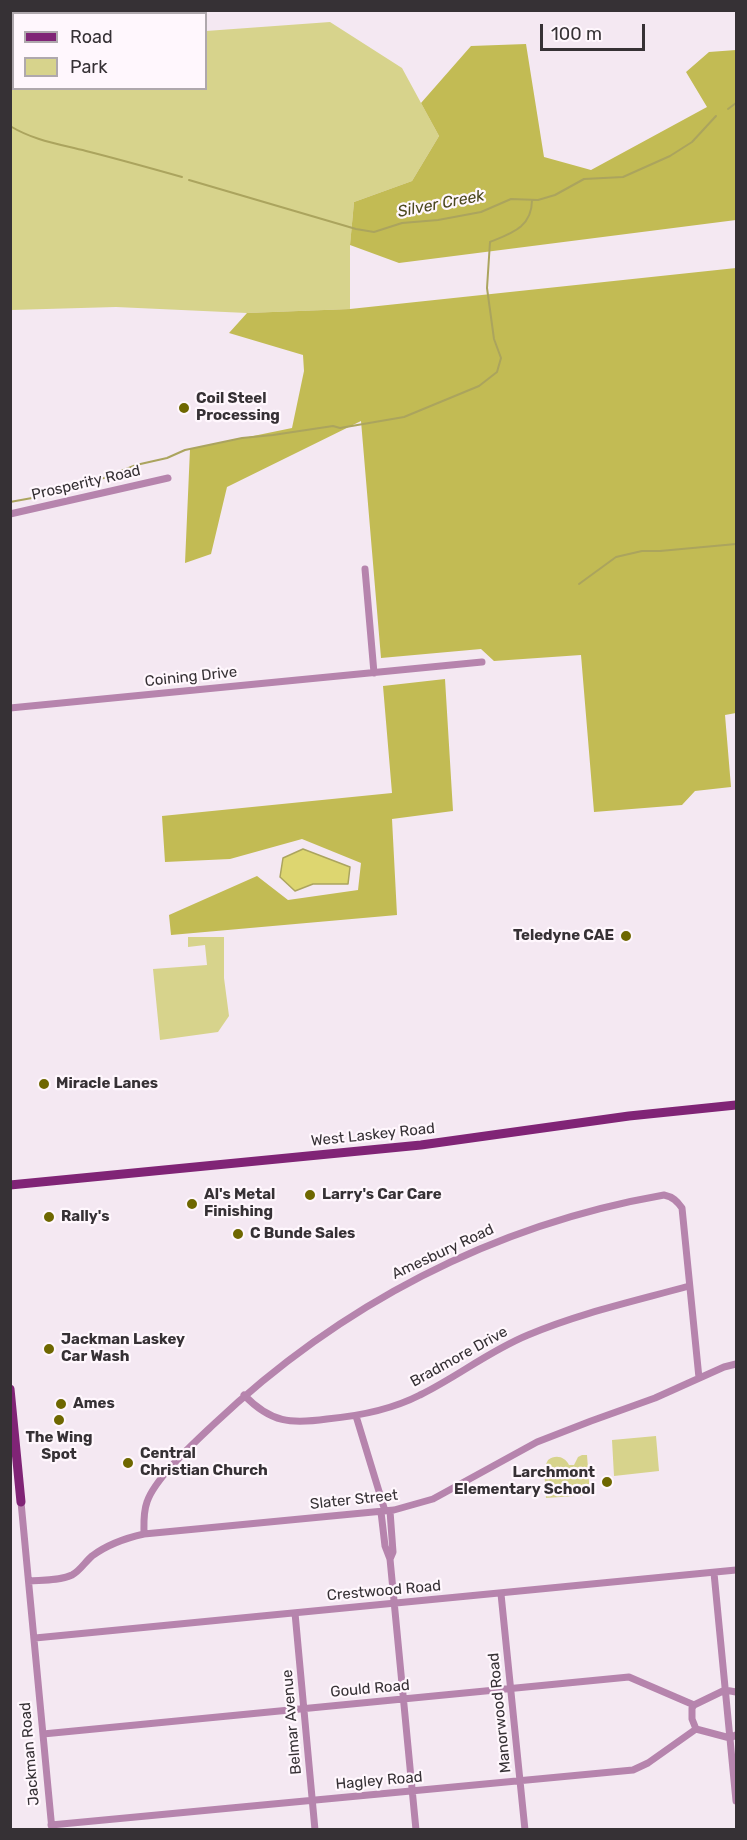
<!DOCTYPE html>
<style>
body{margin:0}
#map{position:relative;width:747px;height:1840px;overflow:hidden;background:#f4e8f2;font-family:Rubik,sans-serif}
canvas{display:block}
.frame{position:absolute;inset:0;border:12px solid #363135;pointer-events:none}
.legend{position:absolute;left:12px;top:12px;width:195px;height:78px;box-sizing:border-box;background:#fff7fd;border:2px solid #afa8ad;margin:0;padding:8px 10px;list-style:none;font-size:18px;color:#363135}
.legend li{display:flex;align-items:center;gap:12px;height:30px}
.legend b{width:30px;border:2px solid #afa8ad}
.scale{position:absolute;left:540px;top:24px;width:105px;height:27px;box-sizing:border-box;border:3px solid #363135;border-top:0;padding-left:8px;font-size:18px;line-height:21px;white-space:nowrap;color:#363135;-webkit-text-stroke:4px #fff7fd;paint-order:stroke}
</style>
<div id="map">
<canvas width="747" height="1840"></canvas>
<div class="frame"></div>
<ul class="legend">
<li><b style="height:8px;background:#802476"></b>Road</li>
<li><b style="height:16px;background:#d7d38c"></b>Park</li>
</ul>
<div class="scale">100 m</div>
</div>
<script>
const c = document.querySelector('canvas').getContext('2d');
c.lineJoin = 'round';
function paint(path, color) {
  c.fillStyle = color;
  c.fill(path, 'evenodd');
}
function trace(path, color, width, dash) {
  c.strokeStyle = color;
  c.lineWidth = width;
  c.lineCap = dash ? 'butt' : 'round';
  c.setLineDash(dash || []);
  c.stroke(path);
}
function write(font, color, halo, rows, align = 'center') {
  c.font = font + ' Rubik,sans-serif';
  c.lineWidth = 4.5;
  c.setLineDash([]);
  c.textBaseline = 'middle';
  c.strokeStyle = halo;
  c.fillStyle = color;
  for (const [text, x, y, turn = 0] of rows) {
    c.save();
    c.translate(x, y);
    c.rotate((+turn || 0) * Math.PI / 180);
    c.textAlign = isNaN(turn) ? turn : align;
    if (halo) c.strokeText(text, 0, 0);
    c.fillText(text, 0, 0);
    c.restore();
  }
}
paint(new Path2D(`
 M330 22 402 68 439 136 412 181 354 202 350 245V309L247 313 116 307 11 310V46H13L14 88H206V31Z
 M188 937H224V978L229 1016 218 1032 160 1040 153 969 207 965 205 945 188 947Z
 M656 1436 659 1471 614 1476 612 1440Z
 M582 1455H587L590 1495 546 1498 544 1468 548 1460C556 1454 565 1457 569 1465H574L578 1457Z`), '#d7d38c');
paint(new Path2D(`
 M526 44 544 157 591 170 707 107 686 72 709 52 736 50V220L399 263 350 245 354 202 412 181 439 136 421 103 471 46Z
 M736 268V713L725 715 731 787 695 791 682 805 594 812 581 655 494 661 481 649 381 658 361 421 227 487 211 554 185 563 190 449 292 428 304 371 303 355 229 333 247 313 350 309Z
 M445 679 453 811 392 819 397 915 171 935 169 915 257 876 288 900 358 890 361 863 302 839 230 859 165 862 162 816 392 793 383 686Z`), '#c2bb54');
const water = new Path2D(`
 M303 849 350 867 348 884H313L295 891 280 877 283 858Z`);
paint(water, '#ddd670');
trace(water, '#aba45e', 1.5);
trace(new Path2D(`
 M728 109 736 103
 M10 126C35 141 59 144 86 151 118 159 150 168 182 177
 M189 180 356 229 374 232 402 223 438 220 481 212 511 199 538 200 555 195 584 179 623 177 670 156 692 142 716 116
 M88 481 104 478 136 465 167 458 185 450 242 438 273 435 333 426 340 428 404 417 479 386 497 372 501 358 494 339 487 288 490 242C512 233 532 227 532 200
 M10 502 32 498 37 495 70 486
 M579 584 616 557 642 551H660L736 544`), '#aba45e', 2);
trace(new Path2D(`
 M10 514 168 478
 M365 569 374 673
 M10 708 482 662
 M244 1395C271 1423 291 1424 327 1419 359 1416 391 1410 420 1395 457 1377 489 1351 528 1335 580 1313 635 1301 689 1286
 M356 1416 385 1511
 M21 1502 52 1830
 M390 1511 393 1552 390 1559
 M381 1512 385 1546 390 1559 416 1830
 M144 1534C144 1523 143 1513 147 1502 155 1478 195 1442 214 1424 340 1305 492 1225 664 1195 673 1197 677 1201 682 1208L699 1378
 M714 1573 736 1801
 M29 1581C43 1580 59 1581 72 1575 80 1571 85 1562 92 1556 108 1544 126 1538 144 1534L394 1510 433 1499 537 1442 591 1421 655 1398 724 1367 736 1364
 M501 1594 525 1830
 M295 1613 315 1830
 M35 1638 736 1570
 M736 1692 725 1690 694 1705 692 1708V1719L696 1729 730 1738 736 1735
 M43 1734 629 1677 694 1705
 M51 1825 633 1770 648 1763 696 1729`), '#b684ad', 7);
trace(new Path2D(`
 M10 1185 421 1145 629 1116 736 1105
 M10 1389 21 1502`), '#802476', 9);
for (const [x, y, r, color] of [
 [184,408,6,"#6e6700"],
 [626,936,6,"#6e6700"],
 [44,1084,6,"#6e6700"],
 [310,1195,6,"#6e6700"],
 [192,1204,6,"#6e6700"],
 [49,1217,6,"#6e6700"],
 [238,1234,6,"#6e6700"],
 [49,1349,6,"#6e6700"],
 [61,1404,6,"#6e6700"],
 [59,1420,6,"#6e6700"],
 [128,1463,6,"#6e6700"],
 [607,1482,6,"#6e6700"]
]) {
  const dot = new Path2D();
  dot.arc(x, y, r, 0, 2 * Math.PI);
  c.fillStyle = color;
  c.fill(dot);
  trace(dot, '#fff7fd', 2);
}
write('bold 15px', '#363135', '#fff7fd', [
 ["Coil Steel",196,399],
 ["Processing",196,416],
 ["Teledyne CAE",614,936,"right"],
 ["Miracle Lanes",56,1084],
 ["Al's Metal",204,1195],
 ["Finishing",204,1212],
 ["Larry's Car Care",322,1195],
 ["Rally's",61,1217],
 ["C Bunde Sales",250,1234],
 ["Jackman Laskey",61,1340],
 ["Car Wash",61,1357],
 ["Ames",73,1404],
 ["The Wing",59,1438,"center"],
 ["Spot",59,1455,"center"],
 ["Central",140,1454],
 ["Christian Church",140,1471],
 ["Larchmont",595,1473,"right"],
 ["Elementary School",595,1490,"right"]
], 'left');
write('15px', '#363135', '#fff7fd', [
 ["Prosperity Road",86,483,-13],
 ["Coining Drive",191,677,-6],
 ["West Laskey Road",373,1135,-6],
 ["Amesbury Road",443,1252,-25],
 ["Bradmore Drive",459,1357,-29],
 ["Slater Street",354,1500,-6],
 ["Crestwood Road",384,1591,-5],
 ["Gould Road",370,1689,-5],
 ["Manorwood Road",500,1713,-96],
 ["Belmar Avenue",292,1722,-95],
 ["Jackman Road",30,1754,-95],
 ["Hagley Road",379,1781,-5]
]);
write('italic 16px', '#4c491f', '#fff7fd', [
 ["Silver Creek",441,204,-11]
]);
</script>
